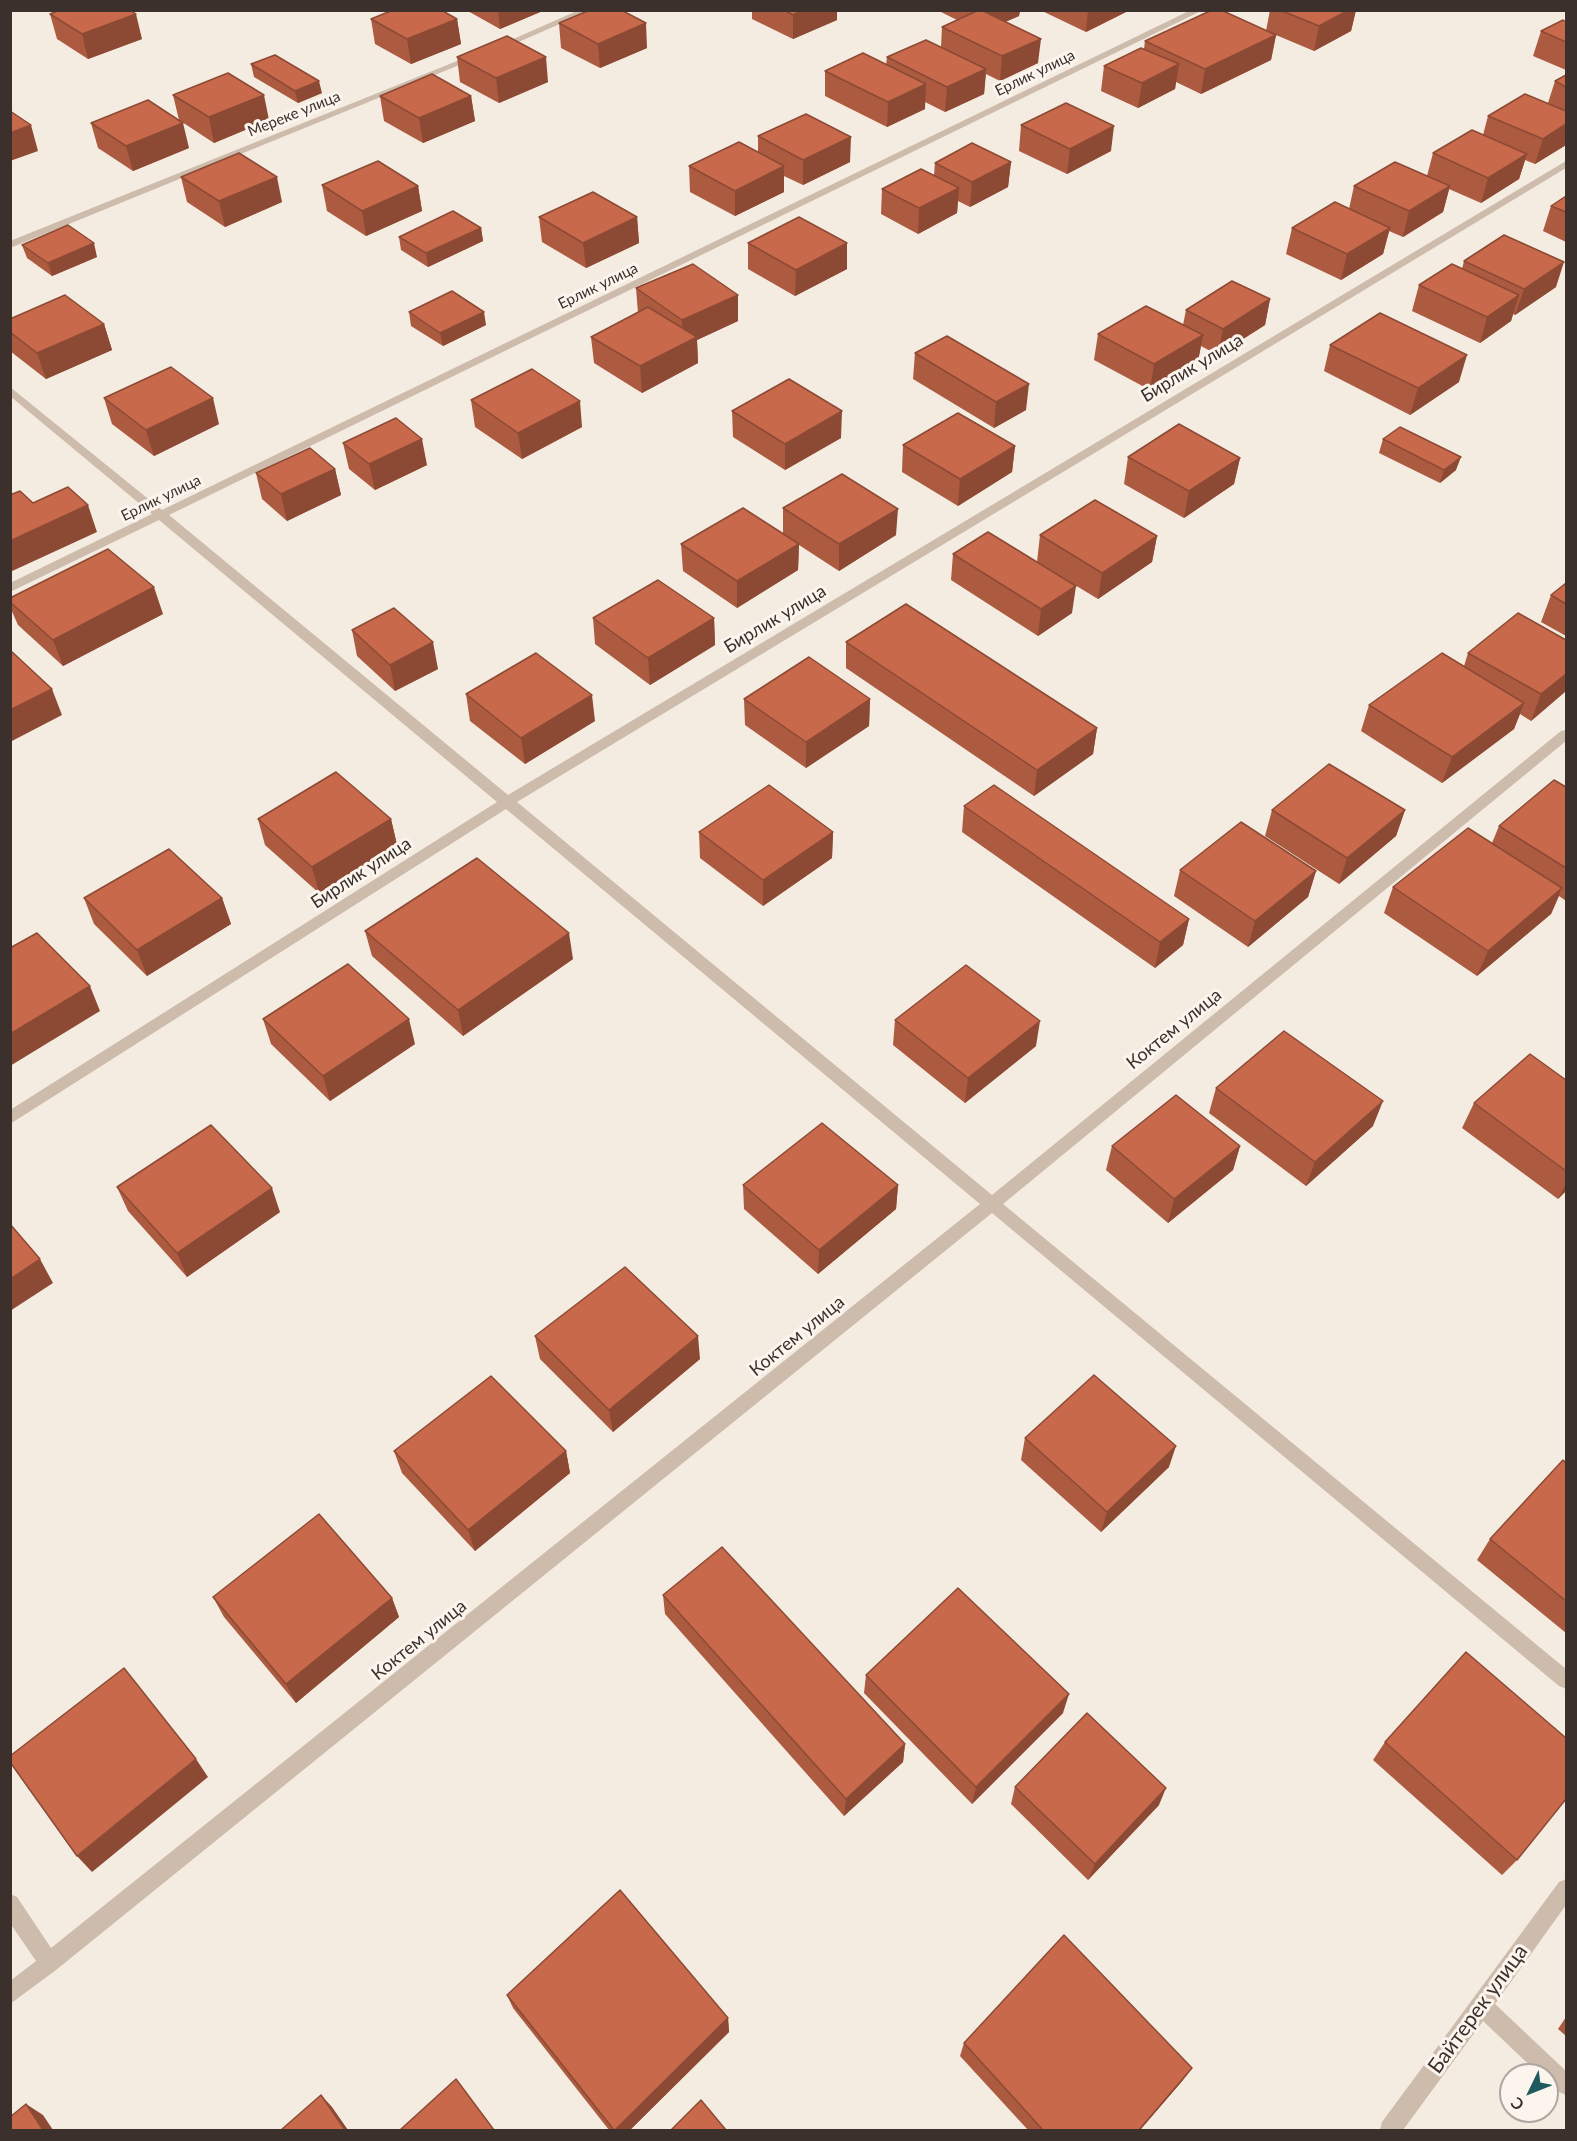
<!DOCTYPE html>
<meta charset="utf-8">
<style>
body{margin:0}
#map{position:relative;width:1577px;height:2141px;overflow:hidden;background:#f4ebe1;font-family:Lato,sans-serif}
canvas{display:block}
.frame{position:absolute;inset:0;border:12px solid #3b302b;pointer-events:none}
.north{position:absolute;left:1499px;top:2063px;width:60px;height:60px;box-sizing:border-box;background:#fbf5ee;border:2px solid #aea6a0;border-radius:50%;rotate:227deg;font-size:16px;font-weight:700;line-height:24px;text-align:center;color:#3b302b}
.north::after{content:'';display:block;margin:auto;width:21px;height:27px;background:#1f5a5e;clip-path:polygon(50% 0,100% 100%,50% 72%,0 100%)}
</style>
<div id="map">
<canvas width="1577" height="2141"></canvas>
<div class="frame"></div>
<div class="north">С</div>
</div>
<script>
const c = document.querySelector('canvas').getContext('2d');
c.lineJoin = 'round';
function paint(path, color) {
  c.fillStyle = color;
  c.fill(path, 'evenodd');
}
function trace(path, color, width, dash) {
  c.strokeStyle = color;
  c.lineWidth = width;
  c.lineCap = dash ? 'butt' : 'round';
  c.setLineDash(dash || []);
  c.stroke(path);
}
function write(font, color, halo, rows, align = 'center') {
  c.font = font + ' Lato,sans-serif';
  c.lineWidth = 6;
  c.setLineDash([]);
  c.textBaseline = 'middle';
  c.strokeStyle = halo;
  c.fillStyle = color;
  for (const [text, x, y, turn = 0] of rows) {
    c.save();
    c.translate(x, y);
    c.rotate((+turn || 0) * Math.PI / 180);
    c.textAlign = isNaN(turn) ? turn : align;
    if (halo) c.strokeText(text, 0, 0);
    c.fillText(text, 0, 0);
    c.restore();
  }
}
paint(new Path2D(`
 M579 10H592L500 50 493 48Z
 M1191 10H1203L169 515 508 795 1566 161V168L517 802 992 1195 1561 731 1566 730V741L1003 1204 1566 1669V1689L1559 1686 992 1213 56 1970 10 2004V1981L36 1961 10 1923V1894L17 1897 51 1948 980 1204 506 809 10 1124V1110L497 802 159 520 10 592V583L152 514 10 396V387L162 510Z
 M472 55 479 57 10 248V241Z
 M1566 1879V1905L1495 2004 1566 2071V2095L1559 2092 1547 2081V2075H1540L1483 2021 1403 2130H1380L1382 2122 1559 1882Z`), '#cdbbac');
paint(new Path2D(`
 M466 10H545L500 29Z
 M752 10H837V20L793 39 752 19Z
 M937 10H1020L1019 16 1005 22 1038 63 1000 81 986 74 984 94 945 112 925 102V109L887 127 825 96V71L886 65 887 57 941 47 942 27 957 20Z
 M1040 10H1130L1086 32Z
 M1270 10H1356L1351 31 1314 51 1276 35 1271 60 1201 94 1176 82 1175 89 1138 108 1101 91 1104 66 1144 49 1145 41 1266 31Z
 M50 14 142 39 88 59 57 39Z
 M371 19H457L461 44 411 64 375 44Z
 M1566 22V70L1533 56 1541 31Z
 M559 23 647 48 600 68 561 48Z
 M457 57 548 82 499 103 460 82Z
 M251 64 322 93 298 103 254 77Z
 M1566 75V145L1535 164 1525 160 1519 179 1481 203 1449 189 1443 212 1403 237 1389 231 1383 254 1341 280 1286 254 1292 228 1349 209 1354 186 1427 176 1433 153 1483 135 1488 116 1548 103 1555 81Z
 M173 95 269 120 214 143 179 120Z
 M380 96H471L475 121 423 143 384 121Z
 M91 123 189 148 133 171 98 148Z
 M1021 125 1111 151 1067 174 1019 151Z
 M758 136 850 162 803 185 784 176V192L735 216 690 192 689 166 758 152Z
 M1011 162 1008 187 970 207 958 201 957 213 918 234 881 214 882 189 934 175 935 163Z
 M181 177 282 202 225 227 187 202Z
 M322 185 418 186 422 211 366 236 327 211Z
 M1566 196V242L1543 231 1551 206Z
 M539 217H637L639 243 586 268 542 242Z
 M481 228 483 241 428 267 401 250 399 237Z
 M748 243 847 269 795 296 748 269Z
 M22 245 97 257 52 276 27 258Z
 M1464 261 1556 287 1515 315 1513 314 1511 321 1480 343 1412 311 1419 285 1462 269Z
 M636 288 738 295V321L697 340 698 363 642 393 594 363 591 337 638 313Z
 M1270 299 1265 325 1218 355 1201 346 1198 361 1150 390 1094 360 1098 334 1183 325 1186 310Z
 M409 312 486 325 443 346 411 326Z
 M10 319 104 324 112 350 46 379 10 351Z
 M1330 345 1459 382 1410 415 1324 371Z
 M915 353 1026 410 994 428 913 379Z
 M104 398 219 424 154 456 112 424Z
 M471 400 582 427 522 459 475 427Z
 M732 411 841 438 785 470 733 437Z
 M1383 439 1456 470 1440 483 1379 453Z
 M343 443 427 465 375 490 349 469Z
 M903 445 1015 446 1012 472 958 506 902 472Z
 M1128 457 1240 458 1234 484 1184 518 1124 484Z
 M335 469 341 495 287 521 262 499 256 473Z
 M783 508 896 535 839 571 799 545 798 570 737 608 683 571 681 544 783 534Z
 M1040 535 1157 536 1152 562 1098 599 1037 562Z
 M953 554 1072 613 1038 636 951 580Z
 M1566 583V636L1541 622 1551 595Z
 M10 598 163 614 63 666 18 625 10 607Z
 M593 618H714L715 645 650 685 595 644Z
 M352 630 438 669 395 691 357 656Z
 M1566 640V691L1531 721 1520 714 1514 729 1442 783 1361 731 1369 705 1464 666 1468 653Z
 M846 642 1097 728 1093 754 1034 796 846 668Z
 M466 694 595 721 525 764 470 721Z
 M744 699H870L869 726 806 768 745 725Z
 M1566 787V901L1559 896 1551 914 1477 976 1384 913 1393 887 1492 843 1499 826Z
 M964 806 1189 919 1183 945 1155 968 962 832Z
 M1272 810H1405L1396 836 1339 884 1265 836Z
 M258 819H391L397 845 319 893 265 845Z
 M699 832H833L832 858 763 906 700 858Z
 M1180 870 1316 871 1308 897 1248 947 1174 896Z
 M84 898H222L231 924 147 976 94 924Z
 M365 931 573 959 463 1036 372 956Z
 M263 1019 415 1044 330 1101 271 1044Z
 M895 1020 1036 1046 965 1103 893 1045Z
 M1566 1080V1191L1558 1199 1462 1128 1474 1103Z
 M1216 1088 1373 1126 1306 1186 1209 1113Z
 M1112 1146H1240L1233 1170 1168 1223 1106 1170Z
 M743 1185H898L896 1209 818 1274 744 1209Z
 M117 1187 280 1212 187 1277 128 1211Z
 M535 1336 700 1359 613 1432 540 1359Z
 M1025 1438 1169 1467 1101 1532 1021 1460Z
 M394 1451H566L570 1473 475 1551 402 1473Z
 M1566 1463V1633L1477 1560 1490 1539Z
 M663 1595 905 1744 903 1762 844 1816 665 1614Z
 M213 1597 392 1598 399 1617 296 1703 224 1617Z
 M866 1675 1063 1713 972 1804 864 1693Z
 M1385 1742 1517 1860 1502 1875 1373 1760Z
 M1015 1787 1159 1805 1088 1880 1011 1804Z
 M507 1995 728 2018 729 2032 630 2130H609L513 2008Z
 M1566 2017V2036L1558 2029Z
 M964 2043 1183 2080 1140 2130H1028L960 2056Z`), '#ac5a40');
paint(new Path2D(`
 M498 10H545L500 29Z
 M802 10H837V20L793 39V15Z
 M984 10H1020L1019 16 982 32Z
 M1088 10H1130L1086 32Z
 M1349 10H1356L1351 31 1314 51 1319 26Z
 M136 14 142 39 88 59 82 34Z
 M457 19 461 44 411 64 407 39Z
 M646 23 647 48 600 68 598 44Z
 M1276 35 1271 60 1201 94 1205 69Z
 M1041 39 1038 63 1000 81 1002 56Z
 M546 57 548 82 499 103 496 78Z
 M1179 64 1175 89 1138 108 1142 83Z
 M986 69 984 94 945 112 947 87Z
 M319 81 322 93 298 103 295 91Z
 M926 84 925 109 887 127 888 102Z
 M264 95 269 120 214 143 209 117Z
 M471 96 475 121 423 143 419 118Z
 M183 123 189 148 133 171 126 146Z
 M1566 124V145L1535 164 1543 139Z
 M31 125 38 151 10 161V133Z
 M1114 126 1111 151 1067 174 1070 149Z
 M851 137 850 162 803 185V160Z
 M1527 154 1519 179 1481 203 1488 178Z
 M1011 162 1008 187 970 207 972 182Z
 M784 166V192L735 216V191Z
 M277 177 282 202 225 227 219 201Z
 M418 186 422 211 366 236 362 211Z
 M1450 186 1443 212 1403 237 1409 211Z
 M959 188 957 213 918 234 919 208Z
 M637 217 639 243 586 268 583 243Z
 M481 228 483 241 428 267 426 253Z
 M1390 228 1383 254 1341 280 1347 254Z
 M94 243 97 257 52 276 48 263Z
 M847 243V269L795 296 796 270Z
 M1564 262 1556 287 1515 315 1524 289Z
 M738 295V321L697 340 698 363 642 393 640 366 683 344 682 320Z
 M1519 295 1511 321 1480 343 1487 317Z
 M1270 299 1265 325 1218 355 1223 329Z
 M484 312 486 325 443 346 440 333Z
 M104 324 112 350 46 379 37 353Z
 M1203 335 1198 361 1150 390 1154 364Z
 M1467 355 1459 382 1410 415 1418 388Z
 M1029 384 1026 410 994 428 996 402Z
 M213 398 219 424 154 456 146 430Z
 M580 401 582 427 522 459 518 433Z
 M842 411 841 438 785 470V444Z
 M422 439 427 465 375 490 369 464Z
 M1015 446 1012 472 958 506 960 479Z
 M1461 457 1456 470 1440 483 1444 470Z
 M1240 458 1234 484 1184 518 1189 491Z
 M335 469 341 495 287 521 281 494Z
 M88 505 97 532 10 572V541Z
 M898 509 896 535 839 571V544Z
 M1157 536 1152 562 1098 599 1102 573Z
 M799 544 798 570 737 608V581Z
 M1076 586 1072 613 1038 636 1041 609Z
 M154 587 163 614 63 666 53 640Z
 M714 618 715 645 650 685 648 658Z
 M433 642 438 669 395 691 390 665Z
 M1566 674V691L1531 721 1541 694Z
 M52 689 62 715 10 742V710Z
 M592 695 595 721 525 764 521 738Z
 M870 699 869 726 806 768V742Z
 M1524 703 1514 729 1442 783 1452 757Z
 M1097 728 1093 754 1034 796 1037 770Z
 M1405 810 1396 836 1339 884 1347 858Z
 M391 819 397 845 319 893 312 867Z
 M833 832 832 858 763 906V880Z
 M1316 871 1308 897 1248 947 1255 921Z
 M1562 888 1551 914 1477 976 1488 951Z
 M222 898 231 924 147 976 137 950Z
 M1189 919 1183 945 1155 968 1160 942Z
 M569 933 573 959 463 1036 458 1010Z
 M90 986 100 1011 10 1066V1034Z
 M409 1019 415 1044 330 1101 323 1076Z
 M1040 1021 1036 1046 965 1103 968 1078Z
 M1383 1101 1373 1126 1306 1186 1315 1162Z
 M1240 1146 1233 1170 1168 1223 1174 1199Z
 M1566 1184V1191L1558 1199Z
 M898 1185 896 1209 818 1274 819 1250Z
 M272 1188 280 1212 187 1277 177 1253Z
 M40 1259 53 1283 10 1311V1279Z
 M698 1336 700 1359 613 1432 609 1410Z
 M1176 1446 1169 1467 1101 1532 1107 1512Z
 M566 1451 570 1473 475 1551 468 1530Z
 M392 1598 399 1617 296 1703 286 1684Z
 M1069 1694 1063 1713 972 1804 976 1787Z
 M905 1744 903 1762 844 1816 846 1799Z
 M196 1759 208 1777 92 1872 77 1856Z
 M1166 1788 1159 1805 1088 1880 1095 1864Z
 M728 2018 729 2032 630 2130H615Z
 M1192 2068 1183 2080 1140 2130H1139Z
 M321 2095 332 2107 348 2130H345Z
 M26 2104 43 2115 53 2130H43Z`), '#8c4a34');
const building = new Path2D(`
 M60 10H130L136 14 82 34 50 14Z
 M393 10H441L457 19 407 39 371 19Z
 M590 10H621L646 23 598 44 559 23Z
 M784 10H802L793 15Z
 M979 10H981L1041 39 1002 56 942 27Z
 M1212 10H1221L1276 35 1205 69 1145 41Z
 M1280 10H1349L1319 26Z
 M1563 20 1566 22V42L1541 31Z
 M507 36 546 57 496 78 457 57Z
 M926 40 986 69 947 87 887 57Z
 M1141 48 1179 64 1142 83 1104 66Z
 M863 53 926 84 888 102 825 71Z
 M275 55 319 81 295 91 251 64Z
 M228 73 264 95 209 117 173 95Z
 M432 74 471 96 419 118 380 96Z
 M1566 75V87L1555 81Z
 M1525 94 1566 111V124L1543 139 1488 116Z
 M148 100 183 123 126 146 91 123Z
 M1066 103 1114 126 1070 149 1021 125Z
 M10 111 31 125 10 133Z
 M806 114 851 137 803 160 758 136Z
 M1472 130 1527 154 1488 178 1433 153Z
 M739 142 784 166 735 191 689 166Z
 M972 143 1011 162 972 182 935 163Z
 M239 153 277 177 219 201 181 177Z
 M378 161 418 186 362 211 322 185Z
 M1395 162 1450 186 1409 211 1354 186Z
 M921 169 959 188 919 208 882 189Z
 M593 192 637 217 583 243 539 217Z
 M1566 196V212L1551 206Z
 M1335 202 1390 228 1347 254 1292 228Z
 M453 211 481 228 426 253 399 237Z
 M799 217 847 243 796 270 748 243Z
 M68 225 94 243 48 263 22 245Z
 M1504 235 1564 262 1524 289 1464 261Z
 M693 264 738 295 682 320 636 288Z
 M1452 264 1519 295 1487 317 1419 285Z
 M1232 281 1270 299 1223 329 1186 310Z
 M452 291 484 312 440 333 409 312Z
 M65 295 104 324 37 353 10 332V319Z
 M1146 306 1203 335 1154 364 1098 334Z
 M648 307 697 337 640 366 591 337Z
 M1380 313 1467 355 1418 388 1330 345Z
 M947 336 1029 384 996 402 915 353Z
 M171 367 213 398 146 430 104 398Z
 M532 369 580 401 518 433 471 400Z
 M789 379 842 411 785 444 732 411Z
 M958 413 1015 446 960 479 903 445Z
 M396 418 422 439 369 464 343 443Z
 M1179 424 1240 458 1189 491 1128 457Z
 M1400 427 1461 457 1444 470 1383 439Z
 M310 448 335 469 281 494 256 473Z
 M842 474 898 509 839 544 783 508Z
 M68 487 88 505 10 541V495L20 491 33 503Z
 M1095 500 1157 536 1102 573 1040 535Z
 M743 508 799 544 737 581 681 544Z
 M988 532 1076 586 1041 609 953 554Z
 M108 549 154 587 53 640 10 602V598Z
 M658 580 714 618 648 658 593 618Z
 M1566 583V604L1551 595Z
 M906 604 1097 728 1037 770 846 642Z
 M394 608 433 642 390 665 352 630Z
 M1518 613 1566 640V674L1541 694 1468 653Z
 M10 650 52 689 10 710Z
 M536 653 592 695 521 738 466 694Z
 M1442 653 1524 703 1452 757 1369 705Z
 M809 657 870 699 806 742 744 699Z
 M1329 764 1405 810 1347 858 1272 810Z
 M336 772 391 819 312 867 258 819Z
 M1554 780 1566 787V868L1499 826Z
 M769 785 833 832 763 880 699 832Z
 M994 785 1189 919 1160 942 964 806Z
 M1241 822 1316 871 1255 921 1180 870Z
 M1468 828 1562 888 1488 951 1393 887Z
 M169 849 222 898 137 950 84 898Z
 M477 858 569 933 458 1010 365 931Z
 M37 933 90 986 10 1034V948Z
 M348 964 409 1019 323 1076 263 1019Z
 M966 965 1040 1021 968 1078 895 1020Z
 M1284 1031 1383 1101 1315 1162 1216 1088Z
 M1530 1054 1566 1080V1171L1474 1103Z
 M1176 1095 1240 1146 1174 1199 1112 1146Z
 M822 1123 898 1185 819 1250 743 1185Z
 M211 1125 272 1188 177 1253 117 1187Z
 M10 1224 40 1259 10 1279Z
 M625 1267 698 1336 609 1410 535 1336Z
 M1094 1375 1176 1446 1107 1512 1025 1438Z
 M491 1376 566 1451 468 1530 394 1451Z
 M1563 1460 1566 1463V1601L1490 1539Z
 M319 1514 392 1598 286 1684 213 1597Z
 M722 1547 905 1744 846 1799 663 1595Z
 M958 1588 1069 1694 976 1787 866 1675Z
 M1466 1652 1566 1738V1799L1517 1860 1385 1742Z
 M124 1668 196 1759 77 1856 10 1762V1756Z
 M1087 1713 1166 1788 1095 1864 1015 1787Z
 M620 1890 728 2018 615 2130H614L507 1995Z
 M1064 1935 1192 2068 1139 2130H1043L964 2043Z
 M456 2079 494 2130H400Z
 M321 2095 345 2130H281Z
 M701 2100 726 2130H671Z
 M26 2104 43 2130H10V2117Z`);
paint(building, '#c8694b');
trace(building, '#8c4a34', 1.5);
write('15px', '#3b302b', '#fbf5ee', [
 ["Ерлик улица",1035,73,-26],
 ["Мереке улица",294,114,-22],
 ["Ерлик улица",598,286,-26],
 ["Ерлик улица",161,498,-26]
]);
write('18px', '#3b302b', '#fbf5ee', [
 ["Бирлик улица",1192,368,-31],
 ["Бирлик улица",775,619,-31],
 ["Бирлик улица",361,873,-33],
 ["Коктем улица",1174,1029,-39],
 ["Коктем улица",797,1336,-39],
 ["Коктем улица",419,1640,-39]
]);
write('21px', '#3b302b', '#fbf5ee', [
 ["Байтерек улица",1478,2009,-54]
]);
</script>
